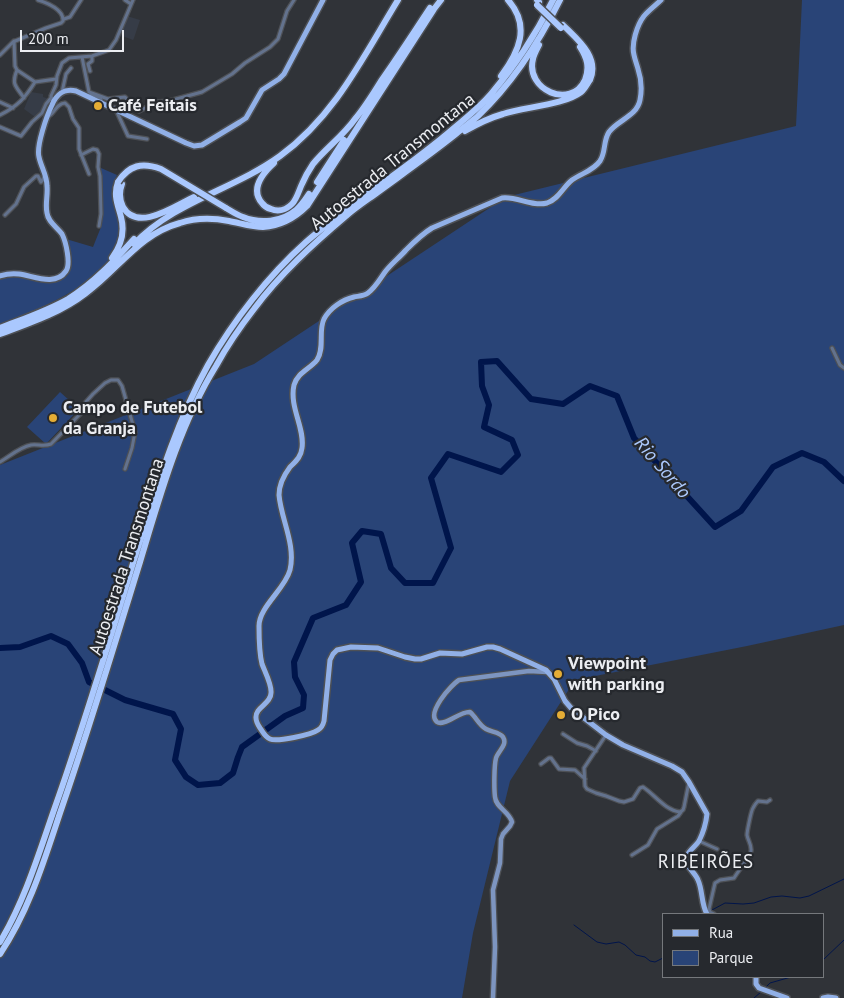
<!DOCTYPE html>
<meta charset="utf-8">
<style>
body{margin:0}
#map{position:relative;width:844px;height:998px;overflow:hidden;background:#303338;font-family:"PT Sans",sans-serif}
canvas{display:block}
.legend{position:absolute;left:662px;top:913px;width:162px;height:65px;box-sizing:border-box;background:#26292e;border:1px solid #75787c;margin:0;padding:6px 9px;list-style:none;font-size:15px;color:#eceef2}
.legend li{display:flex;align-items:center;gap:10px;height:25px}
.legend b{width:25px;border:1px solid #75787c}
.scale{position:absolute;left:20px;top:30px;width:104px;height:22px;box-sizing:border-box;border:2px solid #eceef2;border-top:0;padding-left:6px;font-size:15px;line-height:18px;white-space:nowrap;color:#eceef2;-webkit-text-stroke:4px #26292e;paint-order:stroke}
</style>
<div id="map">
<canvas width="844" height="998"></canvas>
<ul class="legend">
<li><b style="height:6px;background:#91b0e7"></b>Rua</li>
<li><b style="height:14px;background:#294477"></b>Parque</li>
</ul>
<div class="scale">200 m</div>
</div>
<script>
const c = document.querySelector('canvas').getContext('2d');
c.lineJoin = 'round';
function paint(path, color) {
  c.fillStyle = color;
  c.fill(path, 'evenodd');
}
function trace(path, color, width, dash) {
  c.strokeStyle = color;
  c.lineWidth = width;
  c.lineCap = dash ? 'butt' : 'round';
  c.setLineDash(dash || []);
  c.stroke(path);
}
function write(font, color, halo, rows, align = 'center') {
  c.font = font + ' "PT Sans",sans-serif';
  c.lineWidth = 4.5;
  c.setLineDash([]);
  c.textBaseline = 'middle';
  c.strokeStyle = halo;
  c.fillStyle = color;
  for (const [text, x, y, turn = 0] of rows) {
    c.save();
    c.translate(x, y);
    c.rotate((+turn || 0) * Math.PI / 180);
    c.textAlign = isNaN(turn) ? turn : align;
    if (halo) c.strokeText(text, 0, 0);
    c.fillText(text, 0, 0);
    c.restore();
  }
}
paint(new Path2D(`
 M127 16 140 20 134 38 133 40 120 35Z
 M31 92 43 94V97L49 99 45 102 41 113 35 117 24 109Z`), '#363c47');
paint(new Path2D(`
 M802 0H844V625L747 646 575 680 510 781 473 933 462 998H0V465L254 364 506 197 796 126Z
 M101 168 117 175C105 197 119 206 120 226 122 279 40 308 0 325V279L14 276 54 281C78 274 70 258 66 239L93 247 101 227Z
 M60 392 79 409 46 444 27 427Z`), '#294477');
trace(new Path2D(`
 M712 910 725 903 743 904 754 903 771 897 782 896 800 898 809 896 844 879
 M574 925 597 942 606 944 619 942 625 945 636 955 645 957 650 961 655 962 663 958
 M823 960 844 940
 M766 987 770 983 791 977
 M754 998 761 992`), '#00154b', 1);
trace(new Path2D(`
 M0 648 20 647 51 636 68 644 82 663 89 682 125 700 173 714 181 729 175 760 186 777 198 785 220 783 233 773 238 757 242 747 285 716 303 708 304 695 295 677 294 662 313 618 346 605 361 582 352 543 362 531 381 534 391 568 405 583H433L451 548 431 478 448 454 501 472 518 455 512 440 484 427 489 405 482 386 481 362 497 361 531 399 563 404 590 386 617 396 634 438 715 527 741 511 773 467 802 453 824 462 844 481`), '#00154b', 6);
const street = new Path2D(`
 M125 0 131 4
 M64 19 70 17 81 0
 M14 41 15 66 17 70 35 82 56 79
 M0 55 13 42 46 28 61 23 63 21C64 10 48 3 38 0
 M82 57 89 92
 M17 70C11 85 16 86 24 98
 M90 71 88 64 92 61V56
 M62 92 66 74 71 68
 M89 92 108 99 125 97 136 110 139 111 157 102 169 101 202 92 232 74 245 63 270 47 278 39 287 11 294 0
 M91 94 100 98 103 104
 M0 102 13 108
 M53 102 51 96 56 85 57 76 62 63 69 58 92 56 109 50 116 40 133 0
 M116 110 128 136 147 139
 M0 115C18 106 25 98 35 82
 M47 117C55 114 55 104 65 103L69 107 73 119 79 128V149L89 174
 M0 127 21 136 32 122 42 113 46 104 51 98
 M81 155 93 149 97 150 99 154 98 167 100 176 101 214 99 226
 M5 215 16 204 24 187 36 176H38L41 182 42 181 44 177
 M832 348 840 365 844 368
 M0 462C10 456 20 447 31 445 38 444 44 447 51 444L82 412 85 403 93 394 105 383 111 380H118L122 386 135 432 132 448 125 469
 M563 734 577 743 587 746 596 751
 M606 735 584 768 585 786 587 789 596 793 606 796 619 801 624 802 633 799 640 788 643 787C655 795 665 810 680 812L683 810 684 807 689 782
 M541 764 549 758H551L559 769 575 770 585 779
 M699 841 717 849
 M632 855 648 845 657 829 678 816 681 812
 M714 914 710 912 709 909 715 883 720 880 734 878C738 871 749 858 751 851 752 845 748 841 747 835 747 832 751 811 753 808 755 804 755 804 758 801L767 802 770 800`);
const secondary = new Path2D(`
 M493 998 495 947 493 890 500 863 501 839 503 834 510 826 512 822C509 811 496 808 495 797 494 789 494 766 496 758 498 751 508 745 503 737 500 732 491 732 486 729 479 725 476 717 470 712 460 711 444 727 437 722 426 713 451 685 459 680L529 671 547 672`);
const primary = new Path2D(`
 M661 0C656 5 649 10 644 16 637 25 631 44 634 55 635 60 637 65 638 69 641 78 642 90 640 100 637 116 618 120 609 132 603 141 606 152 600 161 593 171 582 173 572 180 563 187 559 199 547 203 532 207 517 196 502 198L432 228C422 234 414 242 406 250 399 258 391 264 385 272 380 279 375 288 368 293 364 296 359 296 354 297 342 300 330 308 324 319 318 331 325 348 317 360 310 369 298 372 294 385 289 407 305 428 302 448 301 457 296 461 290 467 284 475 279 485 279 495 281 519 296 545 290 570 285 589 259 607 259 626 259 638 259 652 262 664 265 672 272 685 271 693 271 704 255 707 256 718 256 722 258 725 260 728 263 732 265 737 270 739 277 742 311 735 318 730 322 728 323 725 324 721L330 660 333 654 337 650 351 647 378 648 405 657 415 659H421L440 653 462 654 487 647H493L500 649 546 670 554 679 565 701 571 708 606 735 623 745 672 766 682 772 689 782 707 814C706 823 703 833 699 841 696 846 689 850 687 856 684 866 695 872 698 880 703 891 701 904 707 914
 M0 276C6 274 12 273 19 274 34 276 55 287 66 271 71 264 66 242 62 234 57 227 48 222 47 213 45 204 48 195 47 186 47 175 41 167 39 157 36 146 47 115 52 105 56 95 64 88 76 91L186 143 194 146 202 145 240 122 246 118 262 90 279 79 284 74 323 0
 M756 977V984L759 988 787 998
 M823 998 828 997 836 998`);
const highway = new Path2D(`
 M537 0 539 2
 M539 45C537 49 534 54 533 59 525 90 571 110 585 80 590 67 587 58 580 47
 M501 76C519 52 531 26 508 0
 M465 131C477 124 489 118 503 114 524 107 564 105 581 92 585 89 587 84 590 80 600 57 577 39 563 25
 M274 163C263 173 250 189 262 203 264 206 267 208 271 209 278 212 286 210 292 204 297 199 299 190 302 184 305 177 309 170 313 164 326 148 343 136 355 119 365 107 373 94 381 81 398 57 414 32 430 8
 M317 182 344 140
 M122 184C119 192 119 199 123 207 138 233 176 205 194 197
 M226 208C231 211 237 215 243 217 260 224 282 222 296 210 301 206 305 200 309 194
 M134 244C175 201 233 190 280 156 335 116 363 57 398 0
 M112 258C121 246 125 232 121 217 118 205 113 195 118 182
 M0 328C23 319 47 311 68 299 94 283 114 261 134 239
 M0 334C30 323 60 313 86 293 119 269 139 234 180 223 195 218 213 218 229 221 240 223 252 227 263 227 280 226 295 218 307 206L434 9 441 0
 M0 942C25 900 39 853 55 807 84 725 109 642 134 560 155 494 174 426 208 365 233 321 268 276 306 242 353 201 407 169 454 128 467 117 480 107 491 94 516 65 536 34 553 0
 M0 954C29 911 44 861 60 813 89 730 114 646 140 562 160 496 179 426 216 366 227 346 240 327 254 309 280 274 313 244 346 216 356 207 367 200 378 192 404 173 431 154 456 134 463 128 471 122 478 116 513 83 539 42 560 0`);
trace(street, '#4e5156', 5.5);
trace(secondary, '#4e5156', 7);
trace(primary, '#4e5156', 8);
trace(highway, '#4e5156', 9);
trace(street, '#63728d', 3);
trace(secondary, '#7d95c0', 4.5);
trace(primary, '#91b0e7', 5);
trace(highway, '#aac8fe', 6);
const highwayBridge = new Path2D(`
 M537 5 561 28
 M118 182C129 165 142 162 161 169L226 208`);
trace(highwayBridge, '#4e5156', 9, []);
trace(highwayBridge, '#aac8fe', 6);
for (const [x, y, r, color] of [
 [98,106,5,"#e5ad35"],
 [53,418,5,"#e5ad35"],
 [558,674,5,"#e5ad35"],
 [561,715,5,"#e5ad35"]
]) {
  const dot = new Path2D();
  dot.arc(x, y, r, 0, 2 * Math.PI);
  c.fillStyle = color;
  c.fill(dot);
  trace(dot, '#26292e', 2);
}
write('bold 18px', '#eceef2', '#26292e', [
 ["Café Feitais",108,106],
 ["Campo de Futebol",63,408],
 ["da Granja",63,429],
 ["Viewpoint",568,664],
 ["with parking",568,685],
 ["O Pico",571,715]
], 'left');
write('18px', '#eceef2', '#26292e', [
 ["Autoestrada Transmontana",393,162,-39],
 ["Autoestrada Transmontana",127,557,-72]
]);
write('italic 19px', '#acc9fd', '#26292e', [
 ["Rio Sordo",662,468,49]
]);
c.letterSpacing = '1px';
write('19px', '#eceef2', '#26292e', [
 ["RIBEIRÕES",706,863]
]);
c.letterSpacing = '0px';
</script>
